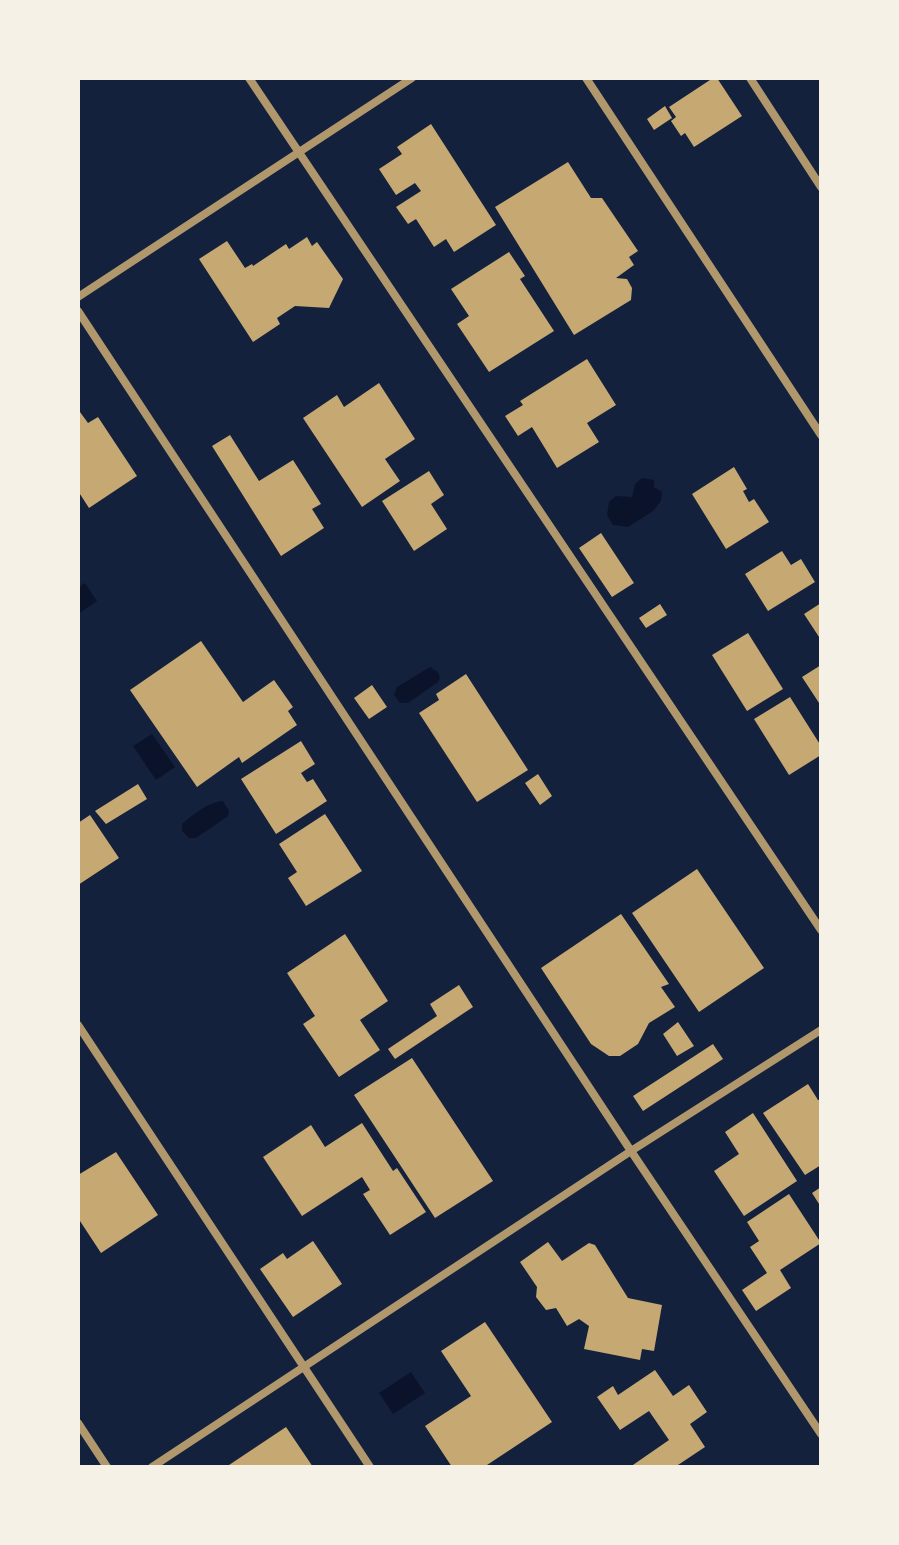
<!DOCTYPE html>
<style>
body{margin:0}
#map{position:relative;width:899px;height:1545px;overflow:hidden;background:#14213d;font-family:"Titillium Web",sans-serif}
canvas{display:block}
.frame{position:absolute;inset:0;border:80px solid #f6f1e7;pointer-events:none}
</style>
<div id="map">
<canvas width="899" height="1545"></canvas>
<div class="frame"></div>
</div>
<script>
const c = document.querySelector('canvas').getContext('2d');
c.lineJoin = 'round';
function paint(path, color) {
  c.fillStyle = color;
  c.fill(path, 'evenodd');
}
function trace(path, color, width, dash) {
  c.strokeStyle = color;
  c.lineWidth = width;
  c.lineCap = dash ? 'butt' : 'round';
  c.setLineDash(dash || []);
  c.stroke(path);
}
paint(new Path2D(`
 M642 478 654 480V487L662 492 661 501 653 511 628 527 613 525 607 515 609 502 616 496 632 497 635 484Z
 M85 583 97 601 78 614V588Z
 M430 667 438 672 440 678 438 682 408 703H400L394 695 397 687Z
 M152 734 175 767 156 780 133 746Z
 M223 801 229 811 228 816 196 838H189L182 831V824C193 815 208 802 223 801Z
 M411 1372 425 1393 393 1414 379 1393Z`), '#0b132b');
paint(new Path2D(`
 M713 78H717L742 116 694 147 685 133 681 136 671 121 676 117 669 107Z
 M665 106 672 118 654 130 647 119Z
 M431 124 496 225 454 252 446 239 434 247 416 219 408 224 396 207 421 191 415 183 396 195 379 169 402 154 397 147Z
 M568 162 591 198H602L638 251 629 257 634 265 616 278 627 279 632 288 631 300 574 335 495 207Z
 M307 237 312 246 317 242 343 279 329 308 295 306 277 318 280 324 253 342 199 259 227 241 245 268 252 264 253 266 286 244 289 249Z
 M509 252 525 276 520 279 554 331 489 372 457 324 469 316 451 289Z
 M587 359 616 405 587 423 599 442 557 468 532 427 518 436 505 416 523 405 520 401Z
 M379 383 415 439 385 459 400 481 362 507 303 418 337 395 344 407Z
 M80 412 88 423 98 417 137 476 89 508 78 491V413Z
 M230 435 259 481 293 460 321 504 312 509 324 528 281 556 212 446Z
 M734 467 747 489 743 491 749 502 754 499 769 522 726 549 692 494Z
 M429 471 444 495 431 504 447 529 414 551 382 501Z
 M601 533 634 583 612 597 579 548Z
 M782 551 791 565 801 559 815 582 768 611 745 574Z
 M821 603V640L804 614Z
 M660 604 667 615 646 628 639 618Z
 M748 633 783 689 747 711 712 655Z
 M201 641 243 702 274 680 293 707 288 711 297 725 242 763 239 757 197 787 130 690Z
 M821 665V706L802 677Z
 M466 674 528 770 477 802 419 713 439 700 436 694Z
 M372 685 387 707 369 719 354 698Z
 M790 697 821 746V755L789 775 754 719Z
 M301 741 315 764 301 773 307 782 313 779 327 801 276 834 241 779Z
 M538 774 552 796 540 805 525 783Z
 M138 784 147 799 106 824 95 811Z
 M325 814 362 871 306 906 288 878 297 872 279 844Z
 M90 815 119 858 78 885V823Z
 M697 869 764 968 699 1012 632 913Z
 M621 914 669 984 661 987 675 1007 649 1023 638 1044 620 1056H609L591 1044 541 968Z
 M345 934 388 1001 360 1020 380 1050 339 1077 303 1024 315 1016 287 973Z
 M459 985 473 1007 395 1059 388 1049 437 1016 430 1004Z
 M678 1022 694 1046 677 1056 663 1034Z
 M713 1044 723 1059 643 1111 633 1096Z
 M412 1058 493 1181 435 1218 354 1095Z
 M808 1084 818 1100H821V1165L805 1175 763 1113Z
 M753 1113 797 1181 744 1216 714 1171 739 1154 725 1132Z
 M362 1123 393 1171 397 1168 426 1212 390 1235 363 1194 370 1190 362 1177 302 1216 263 1157 311 1125 325 1147Z
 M116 1152 158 1215 101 1253 78 1218V1175Z
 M821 1187V1207L812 1193Z
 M789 1194 821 1243 780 1270 791 1288 756 1311 742 1290 767 1273 750 1247 759 1241 747 1222Z
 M313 1241 342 1284 293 1317 260 1269 283 1253 287 1259Z
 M548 1242 562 1261 589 1243 595 1245 628 1298 662 1305 654 1351 642 1349 640 1360 584 1349 589 1326 579 1319 567 1326 556 1308 546 1310 536 1297 537 1287 520 1262Z
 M485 1322 552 1422 484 1467H452L425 1426 471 1396 441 1351Z
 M655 1370 673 1396 689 1385 707 1412 690 1424 705 1447 675 1467H630L669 1440 649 1411 620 1430 597 1397 613 1386 618 1395Z
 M286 1427 313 1467H226Z`), '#c6a872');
trace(new Path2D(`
 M249 78 821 930
 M586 78 821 435
 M750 78 821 187
 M78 297 412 78
 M78 311 631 1151 821 1434
 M78 1025 370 1467
 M78 1423 107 1467
 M152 1467 631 1151 821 1030`), '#b1986c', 8);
</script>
